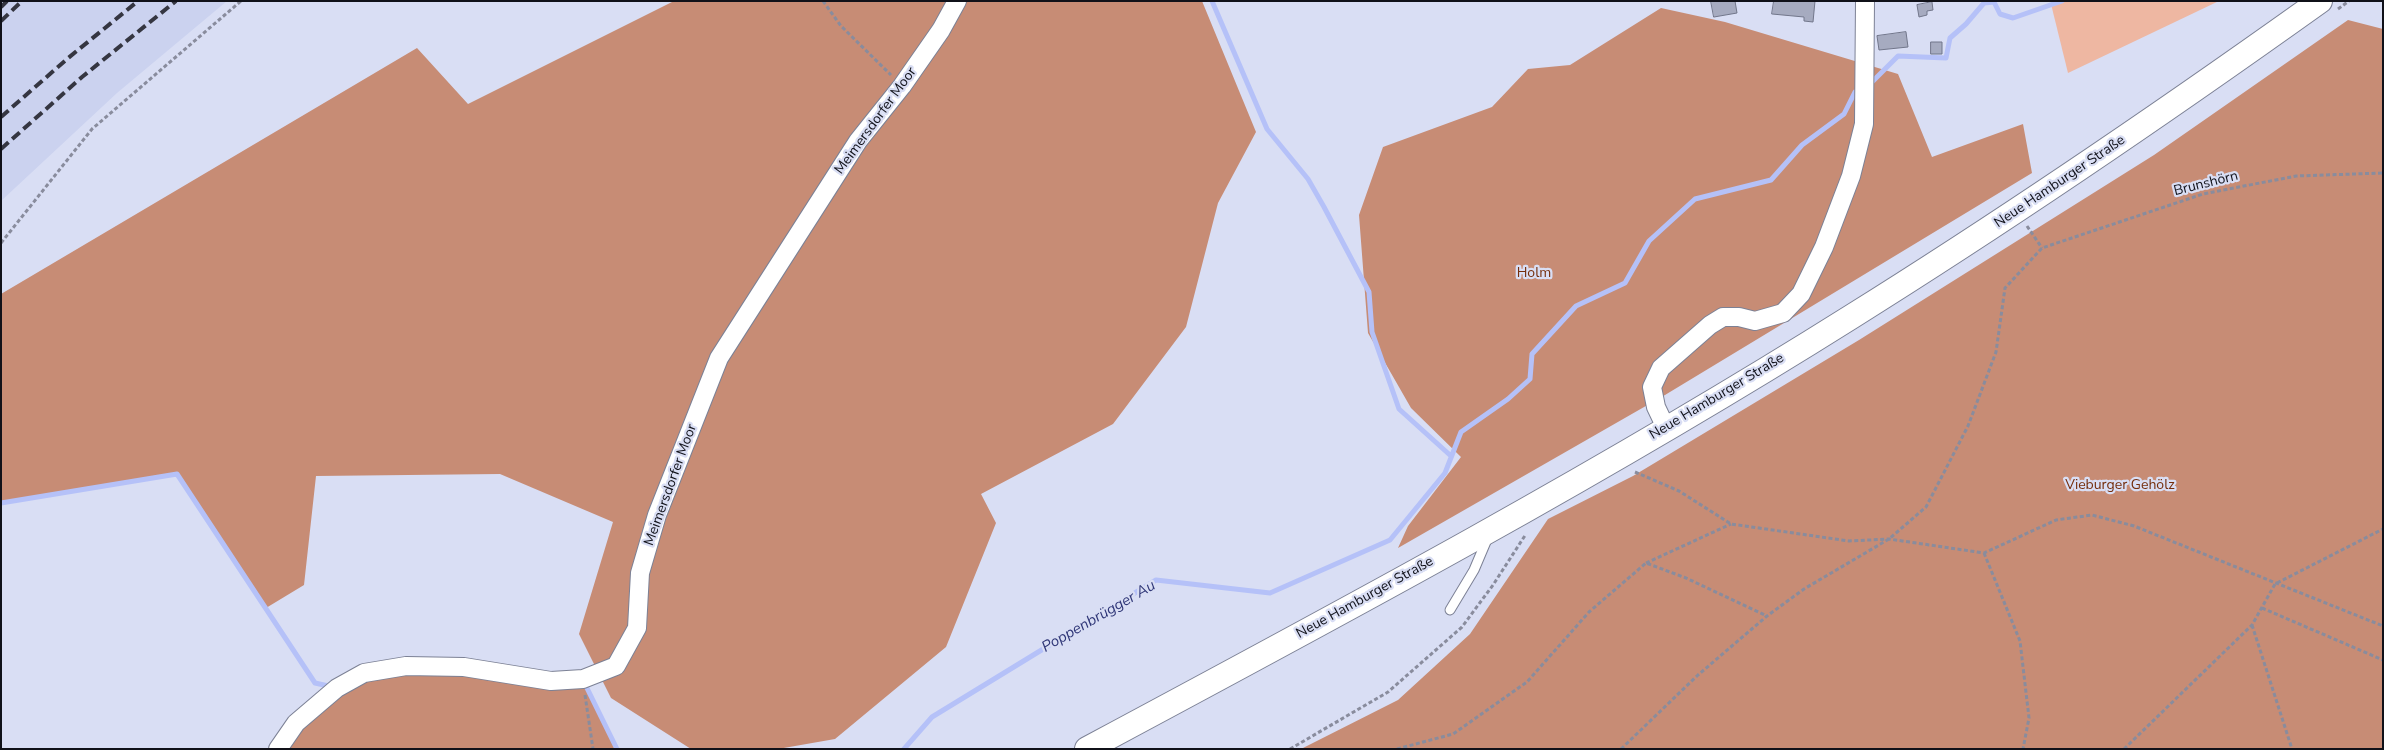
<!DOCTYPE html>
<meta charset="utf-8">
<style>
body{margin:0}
#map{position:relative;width:2384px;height:750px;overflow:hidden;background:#d9def4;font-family:"Nunito Sans",sans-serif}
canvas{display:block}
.frame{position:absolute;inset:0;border:2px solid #101119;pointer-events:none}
</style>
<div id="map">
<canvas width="2384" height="750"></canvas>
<div class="frame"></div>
</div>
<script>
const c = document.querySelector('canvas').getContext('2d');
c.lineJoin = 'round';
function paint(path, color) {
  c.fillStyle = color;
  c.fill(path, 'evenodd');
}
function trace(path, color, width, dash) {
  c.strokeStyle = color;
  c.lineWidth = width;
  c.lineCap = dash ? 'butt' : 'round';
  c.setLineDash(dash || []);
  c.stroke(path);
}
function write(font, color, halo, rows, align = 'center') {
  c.font = font + ' "Nunito Sans",sans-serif';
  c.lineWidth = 4.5;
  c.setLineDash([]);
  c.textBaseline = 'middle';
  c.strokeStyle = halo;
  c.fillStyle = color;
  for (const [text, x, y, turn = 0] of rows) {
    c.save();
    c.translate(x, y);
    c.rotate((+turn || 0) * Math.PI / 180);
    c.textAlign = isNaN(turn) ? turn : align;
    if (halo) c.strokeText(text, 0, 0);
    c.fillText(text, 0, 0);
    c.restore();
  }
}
paint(new Path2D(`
 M1 1H227L117 93 1 201Z`), '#cbd2ef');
paint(new Path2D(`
 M2053 1H2219L2068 73 2051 4Z`), '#eeb7a2');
paint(new Path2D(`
 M674 1H1202L1256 132 1218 203 1186 327 1113 424 981 494 996 523 946 647 835 739 778 749H691L611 698 579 634 613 522 500 474 316 476 304 585 266 608 177 474 1 503V294L417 48 468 104Z
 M1661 8 1725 22 1898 74 1932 157 2023 124 2032 173 1665 395 1398 548 1408 526 1461 457 1411 408 1368 333 1359 215 1383 147 1492 107 1528 69 1570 65Z
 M2348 20 2383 29V749H1301L1398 700 1470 634 1548 519 1633 476 1859 340 2154 155Z
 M364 673 583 679 617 749H278Z`), '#c78c75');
trace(new Path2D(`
 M1212 1 1267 129 1308 179 1324 207 1369 292 1372 332 1399 409 1451 456
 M1871 83 1898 56 1946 58 1950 38 1966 24 1984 3 1994 2 2000 14 2013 18 2062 1
 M1 503 177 474 315 683 333 687
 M584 682 617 749
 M904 749 932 717 1156 580 1270 593 1390 540 1445 473 1461 432 1508 399 1530 379 1532 354 1576 306 1625 283 1649 241 1695 199 1771 180 1802 145 1844 114 1855 92`), '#b5c1f8', 5);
const building = new Path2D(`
 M1711 1H1735L1737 13 1714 17Z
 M1774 1H1815L1813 22 1804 21V17L1772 14Z
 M1932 2 1933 10 1927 11V15L1919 17 1917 5Z
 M1906 32 1908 47 1879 50 1877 36Z
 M1931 42H1942V54H1931Z`);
paint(building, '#a6abc0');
trace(building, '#71768a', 1);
const service = new Path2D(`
 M1450 610 1474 570 1488 537`);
const minor = new Path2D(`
 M1666 428 1656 407 1652 387 1661 368 1710 325 1723 317H1739L1755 321 1783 313 1801 294 1824 247 1851 176 1864 124 1865 1
 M278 749 296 723 337 688 364 673 406 666 464 667 551 681 583 679 616 666 637 628 640 573 657 515 719 358 858 141 902 86 941 30 957 1`);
const secondary = new Path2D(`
 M1087 749C1345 611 1603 473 1851 317 2011 217 2166 111 2320 1`);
trace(service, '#7c8195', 11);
trace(minor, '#7c8195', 20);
trace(secondary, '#7c8195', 26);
trace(new Path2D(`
 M823 1 841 26 891 75
 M2338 9 2349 1
 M2027 226 2042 248
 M1 243 92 129 241 1
 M1635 472 1679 491 1731 524 1849 541 1889 539 1984 553 2056 520 2092 515 2134 526 2383 626
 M1984 553 2020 641 2029 718 2023 749
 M1646 563 1731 524
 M2262 608 2383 660
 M2252 625 2292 749
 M585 695 593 749
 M1290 749 1388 692 1462 627 1493 585 1526 534
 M1397 749 1453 734 1527 682 1589 612 1646 563 1686 578 1767 616
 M1621 749 1698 675 1767 616 1804 589 1889 539 1926 507 1968 426 1996 352 2005 288 2042 248 2203 194 2296 176 2383 173
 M2124 749 2252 625 2275 584 2383 529`), '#898c9d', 3, [4, 2.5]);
trace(service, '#fff', 9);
trace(minor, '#fff', 18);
trace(secondary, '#fff', 24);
trace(new Path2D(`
 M1 7 7 1
 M1 21 22 1
 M1 117 67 59 138 1
 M1 149 82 77 176 1`), '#353641', 4, [10, 5]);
write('14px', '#101119', '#d9def4', [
 ["Meimersdorfer Moor",876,121,-54],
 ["Neue Hamburger Straße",2060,182,-34],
 ["Brunshörn",2206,184,-14],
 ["Neue Hamburger Straße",1717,397,-31],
 ["Meimersdorfer Moor",671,485,-70],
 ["Neue Hamburger Straße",1365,598,-29]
]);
write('14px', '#752e0c', '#d9def4', [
 ["Holm",1534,274],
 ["Vieburger Gehölz",2120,486]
]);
write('italic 15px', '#2f3677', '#d9def4', [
 ["Poppenbrügger Au",1099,617,-30]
]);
</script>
